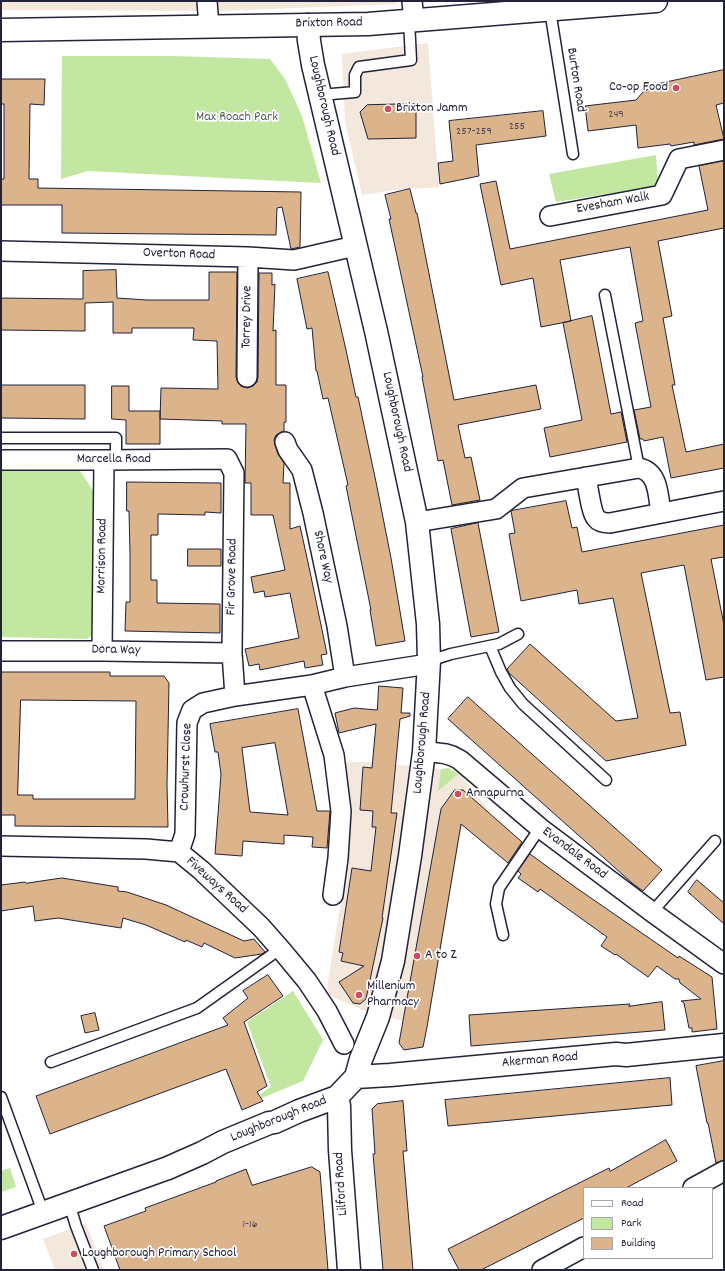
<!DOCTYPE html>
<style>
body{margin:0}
#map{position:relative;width:725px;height:1271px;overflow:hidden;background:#fff;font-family:Dekko,sans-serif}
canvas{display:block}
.frame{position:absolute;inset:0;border:2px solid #22223b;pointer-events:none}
.legend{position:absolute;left:583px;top:1187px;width:130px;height:72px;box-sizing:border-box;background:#fff;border:1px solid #a7a7b1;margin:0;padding:5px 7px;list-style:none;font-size:12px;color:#22223b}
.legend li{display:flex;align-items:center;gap:8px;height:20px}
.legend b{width:20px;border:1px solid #a7a7b1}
</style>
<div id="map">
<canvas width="725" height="1271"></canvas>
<div class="frame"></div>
<ul class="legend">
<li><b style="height:5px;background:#fff"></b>Road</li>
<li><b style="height:11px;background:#c2e7a1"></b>Park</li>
<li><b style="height:11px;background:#dbb48c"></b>Building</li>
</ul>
</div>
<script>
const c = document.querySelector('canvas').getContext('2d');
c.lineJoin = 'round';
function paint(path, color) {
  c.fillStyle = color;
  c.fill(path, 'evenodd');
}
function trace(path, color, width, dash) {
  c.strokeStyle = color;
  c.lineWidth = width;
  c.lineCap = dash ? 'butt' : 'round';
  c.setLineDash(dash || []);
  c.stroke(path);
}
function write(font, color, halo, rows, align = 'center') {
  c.font = font + ' Dekko,sans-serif';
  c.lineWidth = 3.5;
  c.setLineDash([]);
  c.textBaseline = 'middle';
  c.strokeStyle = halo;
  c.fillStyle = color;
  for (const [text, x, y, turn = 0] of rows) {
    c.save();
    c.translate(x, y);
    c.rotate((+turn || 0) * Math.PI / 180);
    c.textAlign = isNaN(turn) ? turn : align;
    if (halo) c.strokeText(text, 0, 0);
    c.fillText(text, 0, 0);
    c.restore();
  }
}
paint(new Path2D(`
 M1 1H400L394 4 221 11 1 10Z
 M428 43 439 187 395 190 362 195 345 122 342 54Z
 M345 762H369L458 771 490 812 461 831 427 1027 365 1011 326 994 341 900 346 858Z
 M86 1223 104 1270H55L43 1239Z`), '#f4e8dc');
paint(new Path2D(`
 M62 56H173L270 59 285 79 302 116 321 183 88 171 61 179Z
 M656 155 658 186 556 202 549 174Z
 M1 468 79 469 94 492 92 635 87 639 1 637Z
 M449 768 458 774 438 791 441 769Z
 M293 991 319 1033 323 1040 303 1081 262 1098 260 1094 271 1087 247 1022Z
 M10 1168 16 1187 1 1192V1171Z`), '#c2e7a1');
const building = new Path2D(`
 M724 70V103L716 105 724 139 694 145V142L671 146 670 144 638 148 636 125 588 131 585 106 636 100 643 92 657 84Z
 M1 79H45L44 105 30 104 29 179H38V188L301 192 300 247 291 249 282 207 277 208 276 235 62 233V205H1V179H4V104H1Z
 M416 104V138L368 139 360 112 367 105Z
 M543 111 546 136 476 145 479 176 440 184 438 163 453 161 449 121Z
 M724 161V228L658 241 672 316 663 318 675 385H672L686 452 724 444V468L671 478 663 437 644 441 643 439H640L634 410 651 407 635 323 643 321 630 247 560 260 571 321 541 327 533 278 501 285 480 184 496 181 510 249 708 210 699 166Z
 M410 189 416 213H417L454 400 536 385 541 409 458 425 465 458 471 457 480 500 452 505 443 460 438 461 422 377H423L389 219H391L385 195Z
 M116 270 117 298 147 300H209V272H237L236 377 238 383 241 386 247 388 253 386 257 382 258 377 259 273H272V285L275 284 273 331 276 330V385H286V422H284V431L281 432 276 435 274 440 275 445 278 454 284 463 283 483H290V529L300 526 309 567 327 654 321 655 323 665 305 668 304 661 260 670 259 664 249 666 245 649 299 638 290 593 265 597 264 591 254 593 251 577 285 570 273 515H251V483H245L246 424H222V421L160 419 161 388 218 389 217 341 193 340 194 328H132V333H113V302L85 303V331L1 330V298L83 299V271Z
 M328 272 346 350 356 397H358L376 482 391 558 405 641 376 646 370 610H371L346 486 348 485 328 398 323 399 317 371H316L312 328 307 329 297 279Z
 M592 316 611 414 621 412 627 442 550 457 544 428 582 420 563 323Z
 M1 385H85V419L1 418Z
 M112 386H129V411H160V444H126V420L112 419Z
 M127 482 221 483V513L205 512V515L158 514V535H151V580H157V603L220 604V633L125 631 126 602H130V554L129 511H127Z
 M566 501 572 528 577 527 582 552 724 525V557L711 559 724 625V677L706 680 684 565 641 573 670 713 680 712 686 745 606 761 509 673 507 669 530 644 616 721 638 718 613 598 579 604 577 590 521 601 509 534 515 533 511 511Z
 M478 523 499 632 471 637 451 529Z
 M188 549H221V566H188Z
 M1 672H110V676H164L169 683 167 784 168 827 15 826V815H1ZM21 700 136 701 135 799H33V795H18Z
 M379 686 403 688 401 713H410V716L400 719 391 813H397L382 918H383L366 999 360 1004 353 1003 339 982 364 966 341 961 343 953 339 952 352 868 371 871 376 827H372L373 811 360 810 363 767 372 768 376 724 339 733 335 713 354 708 377 710Z
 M468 697 662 870 643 891 632 883 448 719Z
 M298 709 317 811H330L327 848 312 847 313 837 284 835V844L243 841 242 856 215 854 221 774 218 752H215L210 724ZM275 743 288 815 250 812 242 748Z
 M455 790H463L522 842 508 863 461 824 427 1027 423 1047 404 1050 399 1043 441 809Z
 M530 854 575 887 678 958 679 956 712 977 717 1029 692 1032V1028H689L684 1003 681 1001 701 999 680 983 679 979H675L657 966 648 977 616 954 615 955 601 946 607 937 540 889 538 892 518 878 521 874 518 871Z
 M62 878 118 887V891L127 892 166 905 244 941 254 939 265 952 262 954 235 958 204 943 202 947 186 940 185 942 146 925 123 918 121 928 58 918 35 921 33 906 1 911V885L25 882 26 883Z
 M697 880 724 903V924L688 892Z
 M268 975 283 996 244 1022 267 1086 257 1092 263 1101 242 1110 226 1069 50 1134 36 1096 228 1025 223 1018 248 998 243 991Z
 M662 1002 665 1030 471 1046 469 1015 630 1004 629 1006Z
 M95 1013 99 1030 85 1033 81 1016Z
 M724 1061V1160L716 1163 708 1123H707L696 1066Z
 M670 1078 672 1105 448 1126 445 1100Z
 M403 1101 407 1151H403L413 1270H383L373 1154H375L372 1109 377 1104Z
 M666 1140 677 1161 626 1188H584V1218L481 1270H459L448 1249 609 1168 610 1171Z
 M312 1167 320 1172 328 1270H120L104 1226 146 1211 145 1208 216 1182V1181L246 1169 252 1185Z`);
paint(building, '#dbb48c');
trace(building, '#22223b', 1);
const service = new Path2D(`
 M550 10 573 154
 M320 95 355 92V75L359 67 411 60 409 20
 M605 295 639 468
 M1 438H116V460
 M490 646 501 672 510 688 523 704 606 780
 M429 661 451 654 499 644 518 634
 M652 912 715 841
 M503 935 496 904 499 888 540 828
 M51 1062 197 1008 280 949
 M1 1097 43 1212
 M69 1203 76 1226 93 1270`);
const minor = new Path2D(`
 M207 1 209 27
 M412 1 414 20
 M550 216 662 195 679 159 724 150
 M1 251 248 257 294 260 355 246
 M247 377 248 257
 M285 442 288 450 302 470 313 513 337 626 345 677
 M1 460H104L227 459 234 473 232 653 235 696
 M586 477C588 486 591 512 596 518 599 522 605 523 610 523L724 501
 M417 522 496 509 523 488 639 468C659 472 658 496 661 513
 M1 651H102L232 653
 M102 651 104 460
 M312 685 334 755 341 811 338 858 333 895
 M424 752C439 753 447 752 460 760L540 828 652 912 724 964
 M1 846 146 849 179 852 201 870 261 927 283 952 307 981 327 1011 344 1044
 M179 852 185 834 187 723 192 710 203 703 235 696 312 685 345 677 422 665 429 661
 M693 1188 724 1171
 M542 1270 584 1247`);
const tertiary = new Path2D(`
 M356 1077 390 1075 616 1054 626 1055 724 1045
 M337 1097 339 1106 340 1150 349 1270
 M1 1228 168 1168 202 1153 223 1142 269 1123 275 1122 299 1111 337 1097 356 1077 361 1059 378 1017 393 961 410 856 424 752 429 661 428 624 417 522 376 331 313 65 309 41 308 25`);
const trunk = new Path2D(`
 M1 30 368 24 656 1`);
trace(service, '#22223b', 13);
trace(minor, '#22223b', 22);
trace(tertiary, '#22223b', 25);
trace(trunk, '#22223b', 25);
trace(service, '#fff', 10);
trace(minor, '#fff', 19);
trace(tertiary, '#fff', 22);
trace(trunk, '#fff', 22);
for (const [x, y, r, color] of [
 [676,88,4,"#d1495b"],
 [388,109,4,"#d1495b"],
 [458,794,4,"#d1495b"],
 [417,956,4,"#d1495b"],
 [359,995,4,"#d1495b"],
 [74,1254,4,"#d1495b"]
]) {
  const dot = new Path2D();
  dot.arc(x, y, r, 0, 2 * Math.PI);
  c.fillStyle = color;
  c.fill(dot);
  trace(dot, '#fff', 1.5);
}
write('12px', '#50464f', null, [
 ["249",616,115],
 ["255",517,127],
 ["257-259",474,132],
 ["1-16",250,1225]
]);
write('14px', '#22223b', '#fff', [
 ["Brixton Road",329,24,-1],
 ["Burton Road",575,80,81],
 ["Loughborough Road",323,106,77],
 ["Evesham Walk",613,204,-10],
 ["Overton Road",179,255,2],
 ["Torrey Drive",248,317,-89],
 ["Loughborough Road",396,422,78],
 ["Marcella Road",114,460],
 ["Morrison Road",103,556,-89],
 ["Shore Way",322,557,78],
 ["Fir Grove Road",233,577,-89],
 ["Dora Way",116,651,1],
 ["Loughborough Road",423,743,-85],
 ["Crowhurst Close",187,767,-88],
 ["Evandale Road",574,854,37],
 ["Fiveways Road",216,886,42],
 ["Akerman Road",540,1061,-5],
 ["Loughborough Road",279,1120,-22],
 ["Lilford Road",342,1184,-94]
]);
write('14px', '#22223b', '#fff', [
 ["Co-op Food",668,88,"right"],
 ["Brixton Jamm",396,109],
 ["Annapurna",466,794],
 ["A to Z",425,956],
 ["Millenium",367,987],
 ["Pharmacy",367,1003],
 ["Loughborough Primary School",82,1254]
], 'left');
write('14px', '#525d5a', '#fff', [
 ["Max Roach Park",237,118]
]);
</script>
